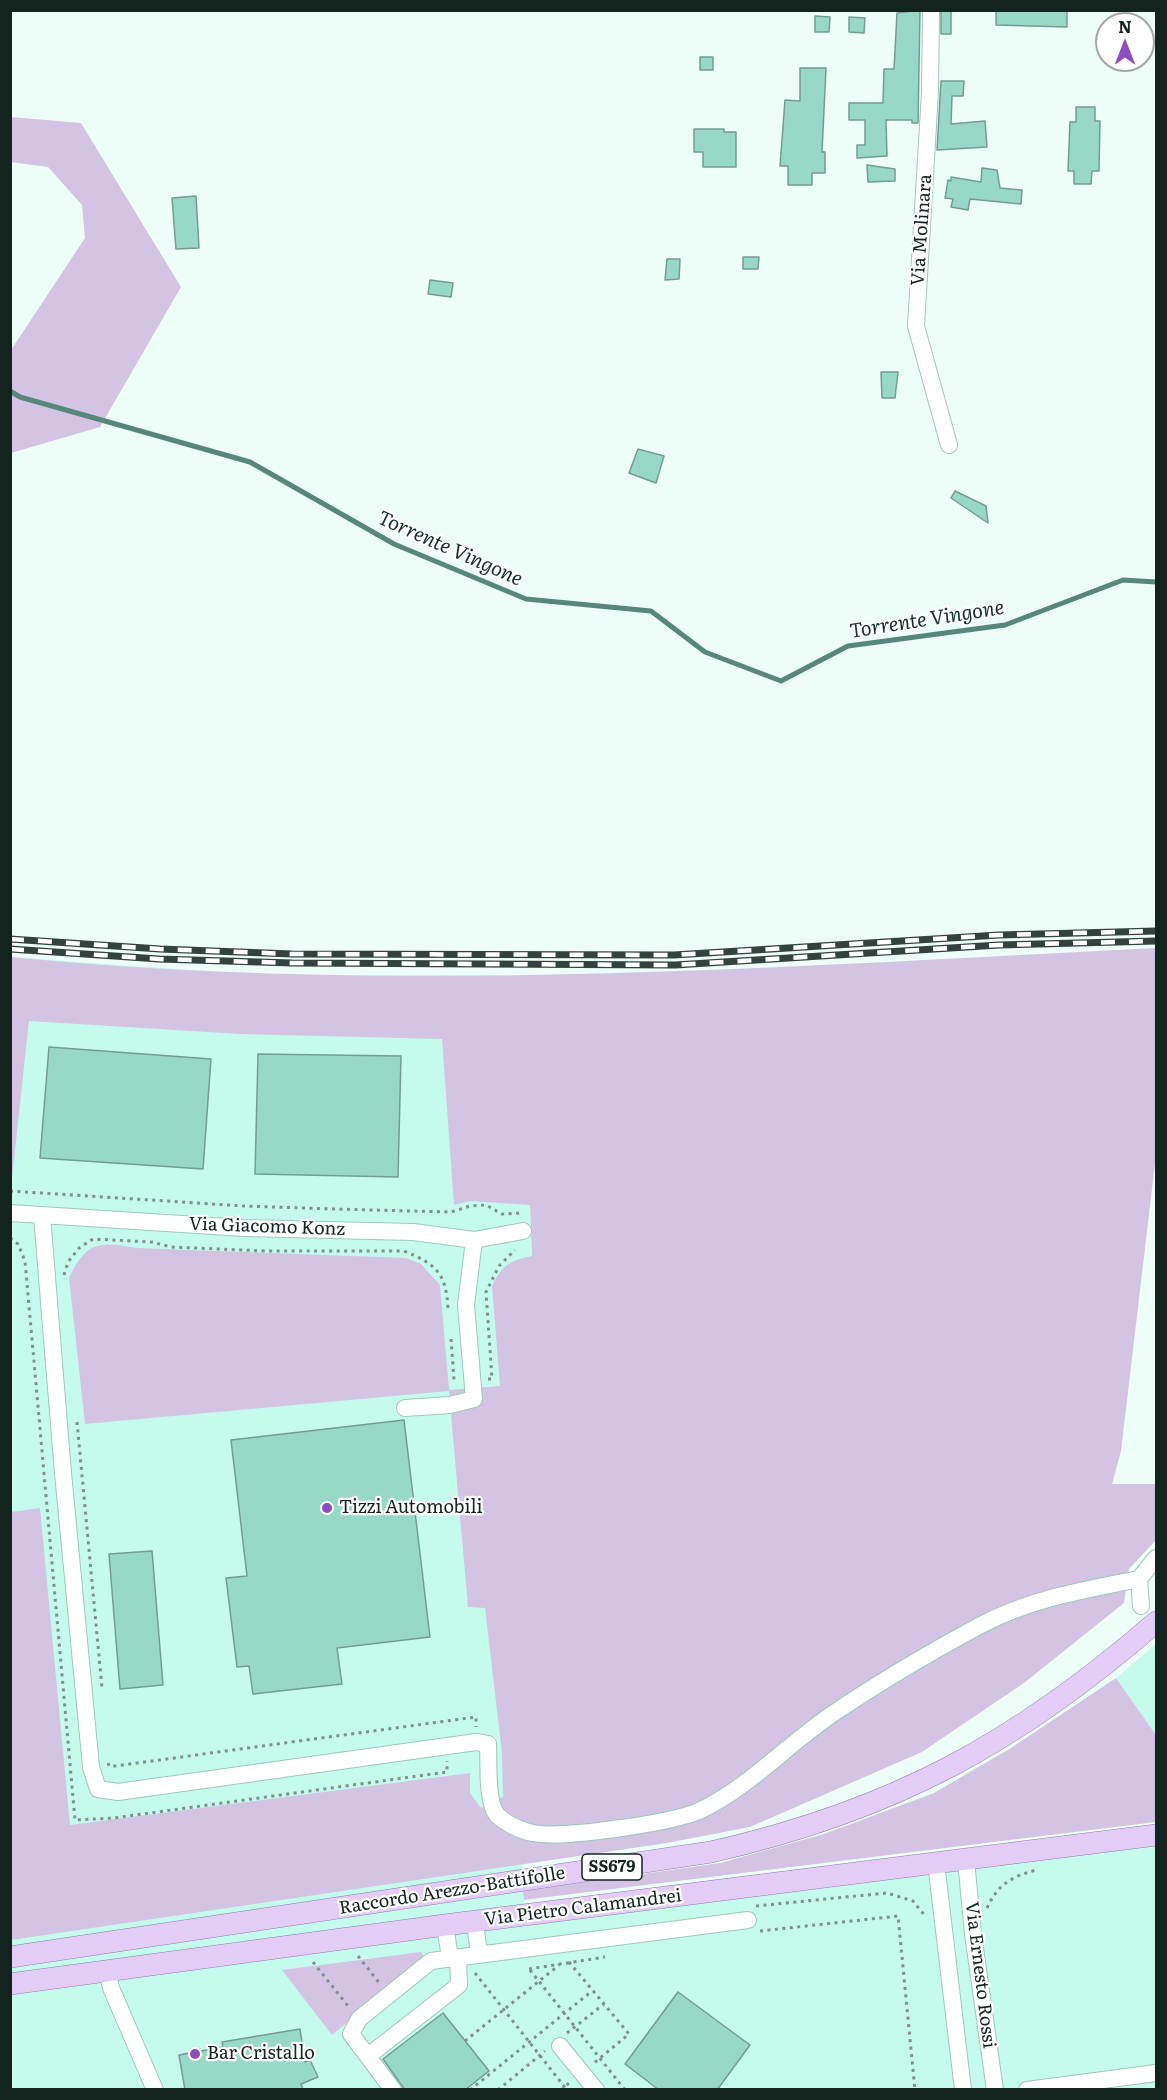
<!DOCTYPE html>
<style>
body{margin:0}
#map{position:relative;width:1167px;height:2100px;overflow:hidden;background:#edfef9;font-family:Literata,serif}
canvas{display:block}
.frame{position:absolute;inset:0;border:12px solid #13241f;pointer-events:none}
.north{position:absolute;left:1095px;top:12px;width:60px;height:60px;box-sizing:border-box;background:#fff;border:2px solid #a1a7a5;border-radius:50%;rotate:0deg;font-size:16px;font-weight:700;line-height:24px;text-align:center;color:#13241f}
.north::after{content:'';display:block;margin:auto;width:21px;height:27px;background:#904cc1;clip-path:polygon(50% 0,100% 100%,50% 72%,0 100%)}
</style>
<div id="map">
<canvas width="1167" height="2100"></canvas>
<div class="frame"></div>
<div class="north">N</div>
</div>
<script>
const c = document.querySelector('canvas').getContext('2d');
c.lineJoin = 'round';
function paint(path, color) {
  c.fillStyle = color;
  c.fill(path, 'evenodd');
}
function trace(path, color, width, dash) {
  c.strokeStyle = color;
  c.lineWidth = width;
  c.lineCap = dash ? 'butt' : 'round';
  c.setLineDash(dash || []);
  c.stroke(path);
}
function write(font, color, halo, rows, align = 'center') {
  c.font = font + ' Literata,serif';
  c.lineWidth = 4.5;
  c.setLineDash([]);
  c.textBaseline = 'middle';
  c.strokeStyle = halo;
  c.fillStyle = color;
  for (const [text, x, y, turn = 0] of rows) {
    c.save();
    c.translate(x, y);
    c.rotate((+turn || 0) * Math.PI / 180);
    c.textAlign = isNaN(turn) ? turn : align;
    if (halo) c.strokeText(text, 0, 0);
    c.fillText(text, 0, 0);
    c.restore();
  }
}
paint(new Path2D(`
 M10 957 259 975H503L530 1204 532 1256 522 1880 525 1915 1156 1835V2089H11Z
 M1156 1644V1735L1116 1678Z`), '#c5fbec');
paint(new Path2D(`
 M11 117 81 123 181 287 100 427 11 453V350L85 238 82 205 48 167 11 162Z
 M1156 948V1155L1121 1451 1112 1484H1156V1540L1129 1569 1124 1603 1024 1683 922 1752 750 1827 667 1843 11 1940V1512L40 1508 70 1825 470 1773V1793L481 1808 503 1797 502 1753 485 1608 468 1607 449 1391 85 1424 69 1278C86 1241 100 1241 137 1248L406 1258 421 1264 440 1285 449 1390 500 1386 492 1286C503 1264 509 1261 532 1256L530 1205 470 1201 454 1205 442 1039 240 1034 29 1021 11 1187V957C391 995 775 967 1156 948Z
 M1116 1678 1156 1735V1822L524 1900 523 1891 720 1863 824 1834 934 1793 1011 1748Z
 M421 1952 425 1958 332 2035 282 1970Z`), '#d4c4e4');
trace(new Path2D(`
 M10 391 20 397 250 462 394 544 526 599 651 611 705 652 781 681 848 646 1005 625 1123 580 1156 582`), '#56877a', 5);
const building = new Path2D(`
 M920 10 918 123H912V120H886L887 156 857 158V145H865V120H849V103H883L884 69H894L897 13Z
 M941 10H951V34H941Z
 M996 10H1067V27L996 25Z
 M815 16 830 17 829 32H815Z
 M849 17 865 18 864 33 849 32Z
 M700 57H713V70H700Z
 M800 68H826L822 152H825V173H812V185H788V166H780L785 100 800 101Z
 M941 81H964L963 96H952L951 124 985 121 987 147 937 150Z
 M1076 107H1095V121H1100L1099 171H1092L1091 184H1074V171H1068L1070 122H1076Z
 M694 129H724V132H736V167H703V152H694Z
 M867 165 895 169V181L868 182Z
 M982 168 997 170 1000 188 1022 190 1021 204 970 199 968 210 951 207 953 199 945 198 948 180 951 181V177L981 182Z
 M196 196 199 248 176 249 172 198Z
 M743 257H759L758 269H743Z
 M667 259H680L679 279 665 280Z
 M430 280 453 283 451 297 428 294Z
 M881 372H898L895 398H882Z
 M638 449 664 456 656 483 629 473Z
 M955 491 986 506 988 523 951 498Z
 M49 1047 211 1059 203 1169 40 1158Z
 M258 1054 401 1056 398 1177 255 1174Z
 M404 1420 430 1637 337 1648 342 1684 253 1694 249 1666 237 1667 226 1578 247 1576 231 1440Z
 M152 1551 163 1685 120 1689 109 1554Z
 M678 1992 750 2045 717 2090H659L625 2064Z
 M443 2013 489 2071 465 2090H405L383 2059Z
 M300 2029 305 2062 310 2060 318 2077 301 2084 303 2090H185L179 2055 223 2047 222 2042Z`);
paint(building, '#98d8c7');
trace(building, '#739d92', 1.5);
const minor = new Path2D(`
 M931 10 930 92 916 326 949 445
 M10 1213 244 1228 413 1232 474 1240 523 1231
 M42 1216 63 1473 91 1767 98 1789 118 1792 476 1742 488 1744C489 1761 486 1802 497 1815 505 1823 521 1831 533 1833 562 1839 671 1823 699 1811 748 1788 787 1745 831 1715 878 1683 929 1653 979 1626 1029 1599 1084 1590 1139 1579L1141 1606
 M405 1408 450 1405 474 1399 466 1305 474 1240
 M1139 1579 1156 1558
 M966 1860 973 1934 995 2090
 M936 1863 963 2090
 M475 1922 479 1955
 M445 1925 450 1958
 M107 1971 111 1988 155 2090
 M560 2046 596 2090
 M368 2056 459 1985 458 1957
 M393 2090 351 2034 359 2019 431 1961 748 1920
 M1027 2090 1156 2073`);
const major = new Path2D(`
 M10 1957 711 1852C892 1811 1017 1743 1156 1622
 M10 1984 445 1925 1156 1835`);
trace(minor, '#9cc8bc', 18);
trace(major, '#8e7ca8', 22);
trace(new Path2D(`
 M10 1191 244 1206 333 1209 451 1212 470 1206 486 1205 502 1214 522 1213
 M10 1238 18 1244 25 1261 75 1820 114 1818 447 1772V1761
 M64 1275 68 1262 79 1248 93 1239 152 1242 171 1247 265 1251H404C436 1264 446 1273 448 1308
 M451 1339 454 1380 457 1379
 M488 1379H492L486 1292 499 1266 515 1250
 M77 1422 102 1688
 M108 1763 109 1766H115L476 1717V1727
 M756 1906 887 1893 913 1901 926 1917
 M987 1908C998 1884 1011 1877 1036 1870
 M760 1931 898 1916 915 2090
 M358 1956 380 1984
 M313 1962 348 2006
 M569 1962 629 2034 594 2063
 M529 1969 605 1957
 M530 1970 625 2090
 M475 1973 567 2090
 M567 2033 604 2004
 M465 2041 559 1965
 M470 2090 592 1991
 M498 2090 545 2051
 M561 2090 570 2082`), '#80918c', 3, [3, 4.5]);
trace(minor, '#fff', 16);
trace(major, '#e3cdf7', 21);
const rail = new Path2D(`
 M10 939 160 949 292 954 674 955 999 935 1156 931
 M10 949 159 959 292 963 675 965 999 945 1156 941`);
trace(rail, '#32433e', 7);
trace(rail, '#fff', 4.5, [14]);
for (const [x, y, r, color] of [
 [327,1508,6,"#904cc1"],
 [195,2054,6,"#904cc1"]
]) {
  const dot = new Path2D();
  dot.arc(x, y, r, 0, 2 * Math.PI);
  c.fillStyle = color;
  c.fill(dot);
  trace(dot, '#fff', 2);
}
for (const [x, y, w] of [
 [612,1867,60]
]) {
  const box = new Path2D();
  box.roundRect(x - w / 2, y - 13, w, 26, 4.5);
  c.fillStyle = '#fff';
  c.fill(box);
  trace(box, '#13241f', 1.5);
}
write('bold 16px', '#13241f', null, [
 ["SS679",612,1867]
]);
write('18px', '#13241f', '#fff', [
 ["Via Molinara",922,230,-86],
 ["Via Giacomo Konz",267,1227,2],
 ["Raccordo Arezzo-Battifolle",452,1891,-9],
 ["Via Pietro Calamandrei",583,1908,-7],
 ["Via Ernesto Rossi",980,1975,83]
]);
write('18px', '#13241f', '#fff', [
 ["Tizzi Automobili",339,1508],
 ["Bar Cristallo",207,2054]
], 'left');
write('italic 20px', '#12322a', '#fff', [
 ["Torrente Vingone",450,549,24],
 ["Torrente Vingone",927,620,-9]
]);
</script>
